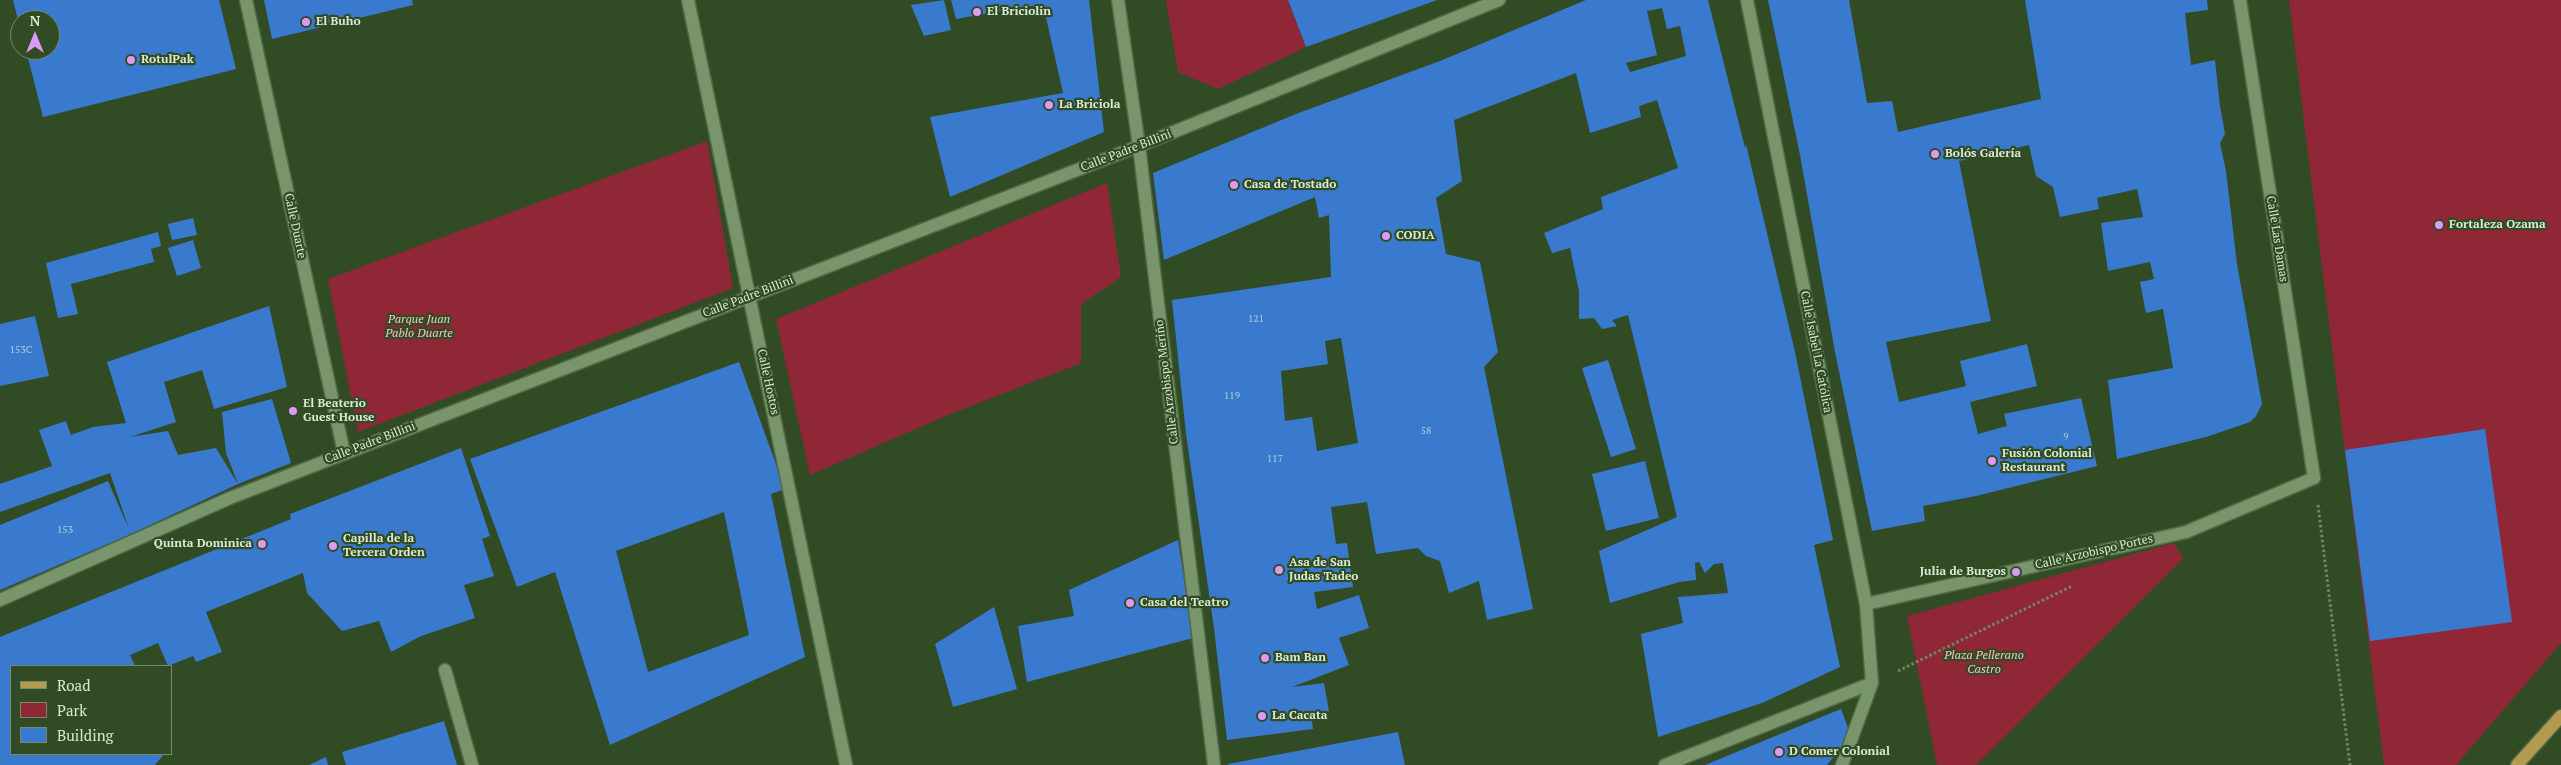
<!DOCTYPE html>
<meta charset="utf-8">
<style>
body{margin:0}
#map{position:relative;width:2561px;height:765px;overflow:hidden;background:#314c25;font-family:"PT Serif",serif}
canvas{display:block}
.legend{position:absolute;left:10px;top:665px;width:162px;height:90px;box-sizing:border-box;background:#314c25;border:1px solid #758b6b;margin:0;padding:6px 9px;list-style:none;font-size:15px;color:#daead4}
.legend li{display:flex;align-items:center;gap:10px;height:25px}
.legend b{width:25px;border:1px solid #758b6b}
.north{position:absolute;left:10px;top:10px;width:50px;height:50px;box-sizing:border-box;background:#314c25;border:1px solid #758b6b;border-radius:50%;rotate:0deg;font-size:14px;font-weight:700;line-height:20px;text-align:center;color:#daead4}
.north::after{content:'';display:block;margin:auto;width:18px;height:22px;background:#dc99f5;clip-path:polygon(50% 0,100% 100%,50% 72%,0 100%)}
</style>
<div id="map">
<canvas width="2561" height="765"></canvas>
<ul class="legend">
<li><b style="height:6px;background:#b29a4f"></b>Road</li>
<li><b style="height:14px;background:#902737"></b>Park</li>
<li><b style="height:14px;background:#397acf"></b>Building</li>
</ul>
<div class="north">N</div>
</div>
<script>
const c = document.querySelector('canvas').getContext('2d');
c.lineJoin = 'round';
function paint(path, color) {
  c.fillStyle = color;
  c.fill(path, 'evenodd');
}
function trace(path, color, width, dash) {
  c.strokeStyle = color;
  c.lineWidth = width;
  c.lineCap = dash ? 'butt' : 'round';
  c.setLineDash(dash || []);
  c.stroke(path);
}
function write(font, color, halo, rows, align = 'center') {
  c.font = font + ' "PT Serif",serif';
  c.lineWidth = 4.5;
  c.setLineDash([]);
  c.textBaseline = 'middle';
  c.strokeStyle = halo;
  c.fillStyle = color;
  for (const [text, x, y, turn = 0] of rows) {
    c.save();
    c.translate(x, y);
    c.rotate((+turn || 0) * Math.PI / 180);
    c.textAlign = isNaN(turn) ? turn : align;
    if (halo) c.strokeText(text, 0, 0);
    c.fillText(text, 0, 0);
    c.restore();
  }
}
paint(new Path2D(`
 M1166 0H1288L1306 47 1218 89 1178 72Z
 M2289 0H2561V643L2456 765H2384Z
 M707 141 733 288 358 432 328 279Z
 M1107 183 1121 277 1081 304V363L948 415 810 475 776 319Z
 M2174 543 2183 559 1976 765H1937L1907 616Z`), '#902737');
paint(new Path2D(`
 M13 0H219L236 69 43 117 26 50H50V20H20L19 24Z
 M264 0H412L413 5 272 39Z
 M944 0 951 30 924 36 911 5Z
 M951 0H1089L1104 132 950 197 930 117 1063 93 1043 4 956 19Z
 M1288 0H1437L1306 47Z
 M1586 0H1708L1745 148 1746 144 1795 352 1833 540 1814 545 1840 667 1762 703 1658 737 1641 634 1683 623 1678 597 1728 593 1723 563 1714 564 1705 573 1699 562 1695 563 1696 580 1679 582 1610 603 1599 551 1677 517 1628 315 1612 320 1617 326 1602 329 1594 318 1579 319V291L1570 248 1552 253 1544 233 1603 209 1601 197 1678 168 1657 100 1639 106 1641 117 1590 133 1576 73 1454 120 1462 181 1436 198 1446 254 1480 262 1498 352 1484 367 1533 609 1487 620 1479 581 1449 593 1440 561 1426 556 1418 548 1376 554 1367 502 1331 507 1336 544 1347 543 1353 587 1314 592 1317 609 1359 595 1369 628 1339 638 1349 665 1292 687 1324 683 1329 711 1311 714 1313 729 1227 740 1214 628 1186 434 1172 300 1331 277 1329 215 1319 218 1315 197 1164 260 1153 173 1296 114 1440 61ZM1662 8 1667 29 1680 26 1686 56 1630 72 1626 63 1657 55 1647 11ZM1341 338 1358 443 1317 451 1312 417 1285 421 1281 371 1328 364 1325 341Z
 M1768 0H1849L1867 103 1892 101 1898 132 2041 99 2025 0H2207L2208 10 2185 13 2191 65 2215 60 2220 106 2225 134 2220 143 2226 171 2237 264 2262 404 2256 416 2250 422 2206 437 2117 459 2108 380 2173 368 2163 309 2146 313 2140 282 2154 279 2150 262 2108 271 2101 223 2143 217 2137 189 2097 198 2099 209 2060 217 2053 187 2036 176 2029 145 1959 161 1991 321 1886 342 1899 402 1966 386 1960 361 2027 344 2037 386 1970 402 1978 434 2007 426 2004 414 2081 398 2097 466 1976 496 1923 506 1925 521 1872 531 1835 352 1800 155Z
 M193 218 197 235 172 240 168 224Z
 M158 232 161 246 151 249 154 262 71 284 78 314 58 318 46 263Z
 M193 240 201 268 177 276 168 248Z
 M269 306 287 387 214 409 202 370 164 382 176 422 130 437 168 431 178 455 216 448 238 484 131 534 0 590V525L108 481 129 529 110 473 0 512V484L52 466 39 430 66 421 71 435 93 427 126 423 107 362Z
 M35 316 49 376 0 386V324Z
 M1608 360 1636 449 1611 457 1582 368Z
 M739 362 785 489 771 494 805 657 610 745 555 572 517 587 470 459ZM724 512 749 635 648 672 616 551Z
 M272 399 291 463 238 484 226 453 222 412Z
 M2485 429 2512 622 2370 641 2345 450Z
 M461 448 490 536 482 539 494 576 464 585 475 618 421 636 391 652 379 621 342 631 307 593 303 573 206 612 222 652 196 662 193 656 168 666 158 643 130 655 135 666H11V754H164L155 765H0V637L291 519 290 514Z
 M1645 461 1659 518 1606 531 1592 474Z
 M1178 540 1193 638 1027 682 1018 626 1074 616 1069 590Z
 M994 607 1017 689 953 707 935 644Z
 M1841 709 1851 736 1827 765H1705Z
 M444 721 457 765H346L342 752Z
 M1398 732 1405 765H1229L1228 764Z
 M326 757 328 765H309Z`), '#397acf');
const pedestrian = new Path2D(`
 M1866 604 2186 532 2314 478`);
const minor = new Path2D(`
 M246 0 344 453
 M688 0 846 765
 M1747 0 1866 604 1872 683 1842 765
 M2240 0 2314 478
 M0 600 230 498 1139 146 1499 0
 M445 670 472 765
 M1665 765 1872 683`);
const tertiary = new Path2D(`
 M1118 0 1139 146 1214 765`);
const primary = new Path2D(`
 M2517 765 2561 716`);
trace(pedestrian, '#526847', 15);
trace(minor, '#526847', 15);
trace(tertiary, '#526847', 15);
trace(primary, '#526847', 15);
trace(new Path2D(`
 M2318 505 2350 765
 M1898 671 2072 586`), '#708766', 3, [2.5, 2.5]);
trace(pedestrian, '#78956b', 12);
trace(minor, '#78956b', 12);
trace(tertiary, '#78956b', 12);
trace(primary, '#b29a4f', 12);
for (const [x, y, r, color] of [
 [977,12,5,"#dc99f5"],
 [306,22,5,"#dc99f5"],
 [131,60,5,"#dc99f5"],
 [1049,105,5,"#dc99f5"],
 [1935,154,5,"#dc99f5"],
 [1234,185,5,"#dc99f5"],
 [2439,225,5,"#dc99f5"],
 [1386,236,5,"#dc99f5"],
 [293,411,5,"#dc99f5"],
 [1992,461,5,"#dc99f5"],
 [262,544,5,"#dc99f5"],
 [333,546,5,"#dc99f5"],
 [1279,570,5,"#dc99f5"],
 [2016,572,5,"#dc99f5"],
 [1130,603,5,"#dc99f5"],
 [1265,658,5,"#dc99f5"],
 [1262,716,5,"#dc99f5"],
 [1779,752,5,"#dc99f5"]
]) {
  const dot = new Path2D();
  dot.arc(x, y, r, 0, 2 * Math.PI);
  c.fillStyle = color;
  c.fill(dot);
  trace(dot, '#314c25', 2);
}
write('10px', '#b2ced3', null, [
 ["121",1256,319],
 ["153C",21,350],
 ["119",1232,396],
 ["58",1426,431],
 ["9",2066,437],
 ["117",1275,459],
 ["153",65,530]
]);
write('bold 12px', '#daead4', '#314c25', [
 ["El Briciolin",987,12],
 ["El Buho",316,22],
 ["RotulPak",141,60],
 ["La Briciola",1059,105],
 ["Bolós Galería",1945,154],
 ["Casa de Tostado",1244,185],
 ["Fortaleza Ozama",2449,225],
 ["CODIA",1396,236],
 ["El Beaterio",303,404],
 ["Guest House",303,418],
 ["Fusión Colonial",2002,454],
 ["Restaurant",2002,468],
 ["Capilla de la",343,539],
 ["Tercera Orden",343,553],
 ["Quinta Dominica",252,544,"right"],
 ["Asa de San",1289,563],
 ["Judas Tadeo",1289,577],
 ["Julia de Burgos",2006,572,"right"],
 ["Casa del Teatro",1140,603],
 ["Bam Ban",1275,658],
 ["La Cacata",1272,716],
 ["D Comer Colonial",1789,752]
], 'left');
write('12px', '#daead4', '#314c25', [
 ["Calle Padre Billini",1126,151,-21],
 ["Calle Duarte",295,226,78],
 ["Calle Las Damas",2277,239,81],
 ["Calle Padre Billini",748,297,-21],
 ["Calle Isabel La Católica",1816,352,79],
 ["Calle Hostos",768,382,78],
 ["Calle Arzobispo Meriño",1167,382,-97],
 ["Calle Padre Billini",370,443,-21],
 ["Calle Arzobispo Portes",2094,552,-13]
]);
write('italic 12px', '#fdc0c2', '#314c25', [
 ["Parque Juan",419,320],
 ["Pablo Duarte",419,334],
 ["Plaza Pellerano",1984,656],
 ["Castro",1984,670]
]);
</script>
